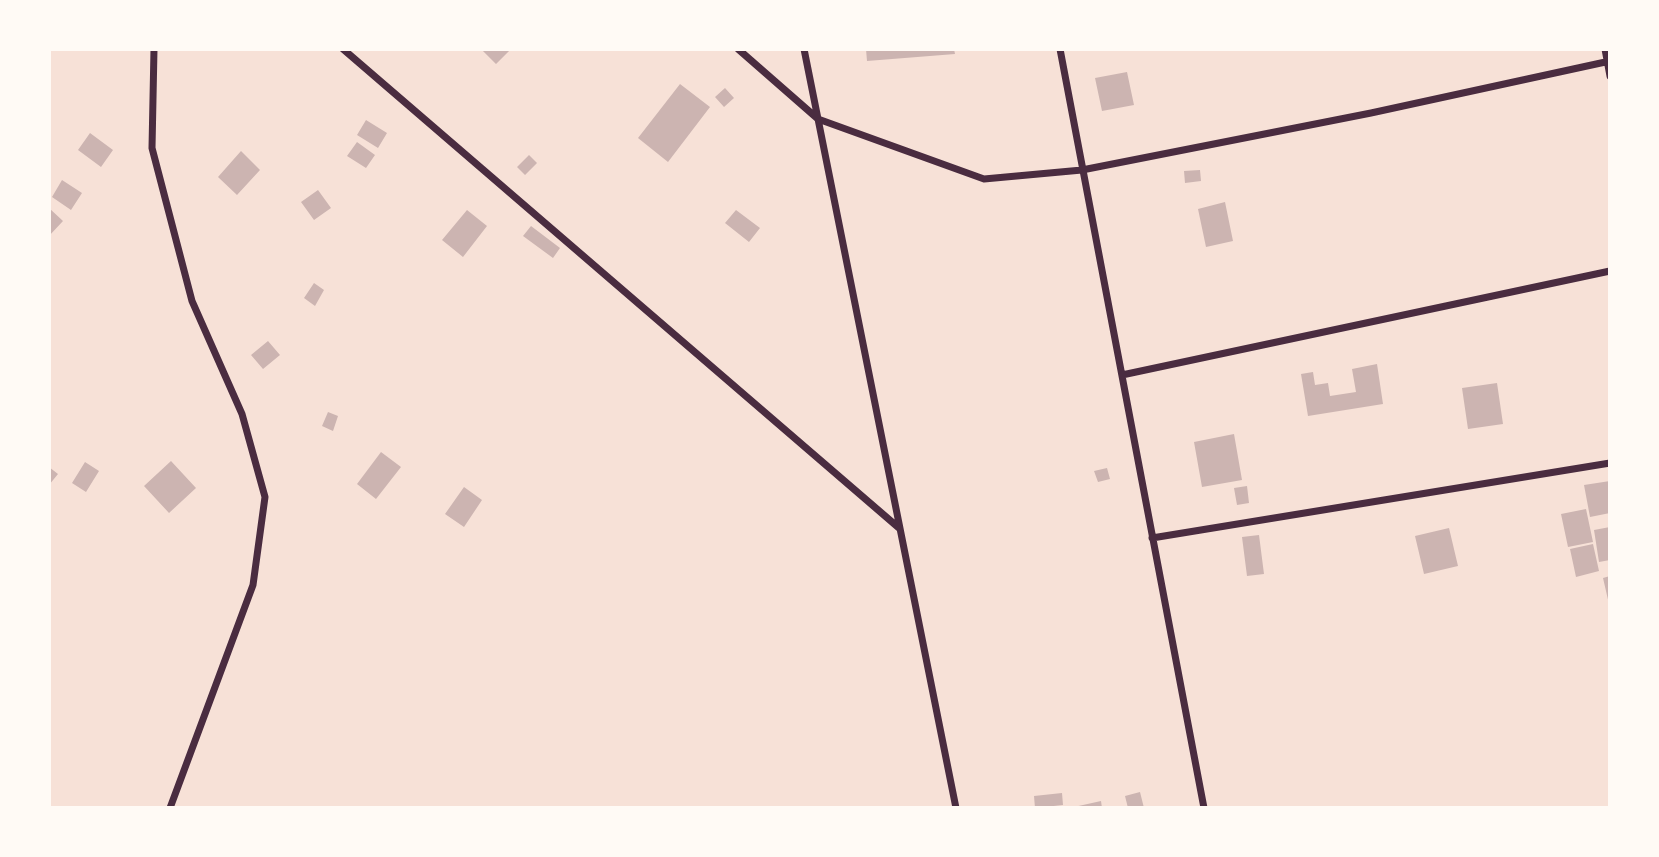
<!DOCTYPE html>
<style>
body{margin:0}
#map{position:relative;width:1659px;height:857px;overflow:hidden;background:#f7e1d7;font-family:"Nunito Sans",sans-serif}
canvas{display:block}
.frame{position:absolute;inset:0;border:51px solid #fffaf5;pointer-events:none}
</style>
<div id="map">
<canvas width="1659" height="857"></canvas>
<div class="frame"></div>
</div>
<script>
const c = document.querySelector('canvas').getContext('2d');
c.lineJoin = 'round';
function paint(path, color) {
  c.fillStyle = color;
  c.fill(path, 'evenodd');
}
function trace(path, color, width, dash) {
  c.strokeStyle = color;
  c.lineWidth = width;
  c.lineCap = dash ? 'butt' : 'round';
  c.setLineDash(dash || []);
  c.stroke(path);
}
paint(new Path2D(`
 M481 49H511L496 64Z
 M866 49H954L955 54 867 61Z
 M1127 72 1134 105 1102 111 1095 78Z
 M680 84 710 107 668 162 638 138Z
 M725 88 734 98 724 107 715 97Z
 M366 120 387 133 378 148 357 135Z
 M90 133 113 150 101 167 78 150Z
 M357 142 375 155 366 168 347 156Z
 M241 151 260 170 237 195 218 177Z
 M529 155 537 163 525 175 517 167Z
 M1200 170 1201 181 1185 183 1184 171Z
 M62 180 82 193 71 210 52 197Z
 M318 190 331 208 314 220 301 202Z
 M1225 202 1233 241 1206 247 1198 209Z
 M49 208 63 221 49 236Z
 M467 210 487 226 463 257 442 240Z
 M736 210 760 228 749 242 725 223Z
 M531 226 560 248 553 258 523 236Z
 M314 283 324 290 315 306 304 298Z
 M268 341 280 355 263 369 251 355Z
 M1377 364 1383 404 1308 416 1301 374 1313 372 1315 385 1328 383 1330 396 1356 392 1352 369Z
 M1497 383 1503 424 1468 429 1462 388Z
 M328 412 338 416 333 431 322 426Z
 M1234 434 1242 480 1202 487 1194 442Z
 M381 452 401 467 376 499 357 484Z
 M171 461 196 488 169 513 144 486Z
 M85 462 99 471 86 492 72 483Z
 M49 467 58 474 49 485Z
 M1107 468 1110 479 1098 482 1094 471Z
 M1610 481V513L1590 517 1584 485Z
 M1247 486 1249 503 1237 505 1234 488Z
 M464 487 482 500 464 527 445 514Z
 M1586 509 1593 542 1568 547 1561 514Z
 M1610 527V560L1599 562 1594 530Z
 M1449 528 1458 566 1424 574 1415 536Z
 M1259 535 1264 574 1247 576 1242 537Z
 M1593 544 1599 571 1576 577 1570 549Z
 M1610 576V604H1609L1603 578Z
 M1140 792 1144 808H1128L1125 796Z
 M1062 793 1063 805 1035 808 1034 796Z
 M1101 801 1102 808H1074V807Z`), '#ccb4b1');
trace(new Path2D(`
 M154 49 152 148 192 301 242 414 265 497 253 585 170 808
 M343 49 899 528
 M738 49 818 119 984 179 1082 170 1371 113 1610 61
 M804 49 956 808
 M1060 49 1204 808
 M1605 49 1610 76
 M1122 375 1610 271
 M1152 538 1610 463`), '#4a2c40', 7);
</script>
